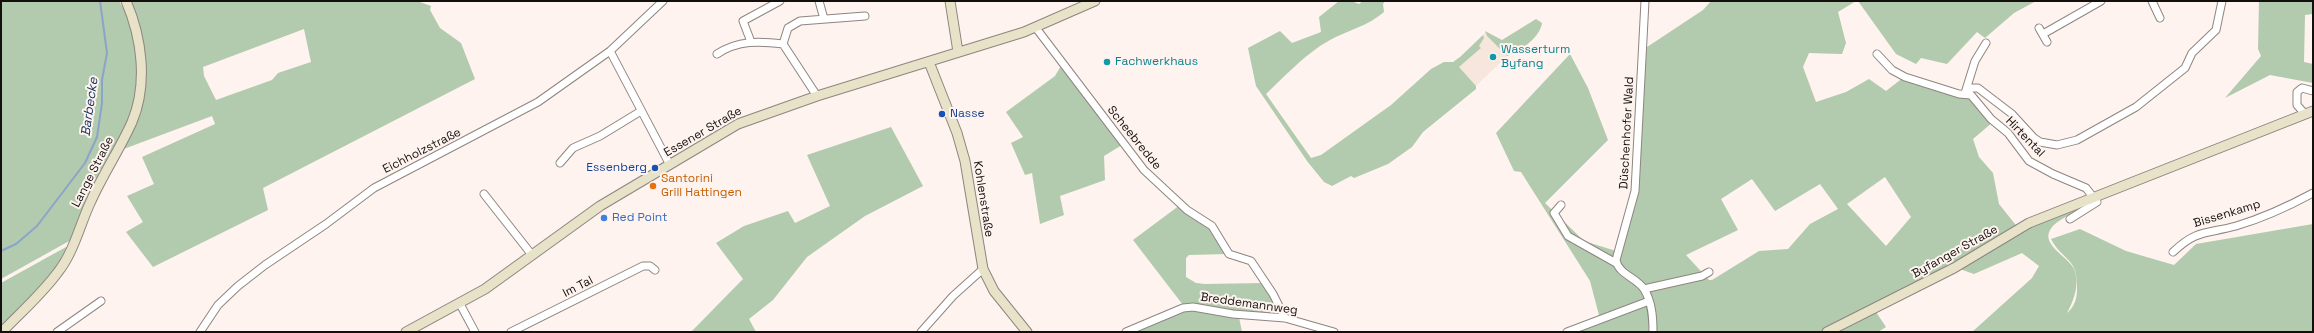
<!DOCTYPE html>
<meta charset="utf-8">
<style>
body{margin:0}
#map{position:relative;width:2314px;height:333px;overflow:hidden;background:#fef3ee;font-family:"Space Grotesk",sans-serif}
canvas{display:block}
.frame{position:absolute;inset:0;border:2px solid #120f0d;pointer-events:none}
</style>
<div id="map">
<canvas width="2314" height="333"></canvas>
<div class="frame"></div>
</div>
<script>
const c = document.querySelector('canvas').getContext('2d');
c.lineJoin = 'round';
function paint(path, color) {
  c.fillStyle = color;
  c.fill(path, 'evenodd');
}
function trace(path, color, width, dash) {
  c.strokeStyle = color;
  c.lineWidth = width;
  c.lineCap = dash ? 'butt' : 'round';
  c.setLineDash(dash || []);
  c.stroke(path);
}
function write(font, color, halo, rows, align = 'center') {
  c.font = font + ' "Space Grotesk",sans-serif';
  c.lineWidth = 4;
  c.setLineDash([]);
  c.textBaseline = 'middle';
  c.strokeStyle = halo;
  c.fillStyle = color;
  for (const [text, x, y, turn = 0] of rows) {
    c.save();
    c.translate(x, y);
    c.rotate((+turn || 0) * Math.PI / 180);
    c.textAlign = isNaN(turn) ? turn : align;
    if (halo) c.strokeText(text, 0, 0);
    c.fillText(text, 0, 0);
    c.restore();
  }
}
paint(new Path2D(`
 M1485 31 1487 36 1507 56 1476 86 1459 67 1481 48 1479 46Z`), '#f7e6dc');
paint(new Path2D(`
 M1 1H119L133 26 137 57V85L130 117 92 190 71 240 1 279Z
 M128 1H417L431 6 430 10 440 28 461 43 475 79 263 188 268 210 153 267 126 232 143 222 127 196 154 184 142 157 215 124 212 116 121 150 143 85ZM304 29 311 62 278 73 272 80 216 100 204 76 203 67Z
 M1339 1H1351L1359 4 1363 1H1385L1383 4 1384 12C1368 26 1348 30 1330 40 1306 53 1285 76 1266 94L1311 158 1321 155 1391 105 1431 69 1444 62H1453L1460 57 1483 35 1484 38 1479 46 1481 48 1459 67 1476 86V89L1423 132 1412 147 1388 164 1354 178 1351 176 1332 186 1324 182 1307 161 1256 86 1248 48 1280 31 1292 43 1321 32 1319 17Z
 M1711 1H1856L1838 12 1846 43 1842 54 1809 53 1803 67 1816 102 1846 92 1869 79 1886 91 1904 77 1967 95 1993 122 1973 139 1979 157 1993 173 1999 204 2019 229 2091 203C2081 209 2059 219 2052 227 2038 244 2068 256 2074 269 2080 284 2074 300 2067 313 2074 307 2077 299 2077 290 2078 256 2064 263 2051 239L2080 229 2126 251 2174 265 2196 244 2313 224V332H1972L2032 278 2039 266 2022 253 1974 274 1957 268 1874 309 1886 327 1878 332H1559L1600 319 1590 281 1521 172 1514 171 1496 133 1570 54 1588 88 1608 140 1545 203 1584 241 1616 251 1632 206 1641 51 1703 10ZM1885 177 1911 217 1886 246 1847 204ZM1752 179 1775 211 1820 184 1838 209 1810 224 1788 249 1759 251 1712 280H1709L1686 255 1738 230 1721 199Z
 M1858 1H2036L2014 13 1985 38 1977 32 1947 64 1921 58 1916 64 1896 54Z
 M2259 1H2313V14L2305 15 2304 62 2313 64V83L2270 75 2225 98 2261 56 2258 49Z
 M1536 19 1542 23C1540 38 1520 51 1507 56L1487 36 1485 31 1502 40Z
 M1062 64 1122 145 1104 156 1105 180 1060 196 1064 215 1040 224 1032 173 1025 175 1011 143 1023 137 1006 112 1055 76Z
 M891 127 923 186 865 216 807 257 773 300 749 319 756 332H691L743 279 716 243 744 226 788 211 795 223 830 206 807 155Z
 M1180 205 1213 229 1227 254 1189 255 1186 258V277L1196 283 1205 284 1265 283 1282 315 1241 313 1183 305 1133 240Z
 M66 247 67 248C53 279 25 302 1 327V283Z
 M1192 309 1239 317 1242 332H1134Z`), '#b2caad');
trace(new Path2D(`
 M1 251 16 244 37 226 85 163 97 137 102 103V80L107 53 100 1`), '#8ba4c9', 2);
const street = new Path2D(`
 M819 1 824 19
 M1645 1 1635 191 1616 260C1618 274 1637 278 1644 289 1652 302 1653 317 1653 332
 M2152 1 2160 18
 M1036 28 1144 170 1187 210 1212 226 1229 254 1251 261 1273 294 1285 318
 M2039 28 2047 42
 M2043 34 2101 1
 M751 42 743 21 780 1
 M610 51 670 165
 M717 54C738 40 760 41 783 44
 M1877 54 1892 70 1905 77 1959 94 1971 95 1991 119 2008 133 2029 161 2053 174 2086 188 2097 202 2070 219
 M1965 93 1975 61 1986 43
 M1967 94 1971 88H1978L2012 114 2034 138 2040 142 2057 145 2077 140 2136 107 2185 68 2192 53 2216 30 2222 1
 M817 96 783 44 788 28 800 21 865 16
 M2305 114 2297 105V92L2302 88 2313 91
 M560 163 573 148 600 136 641 111
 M484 194 532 255
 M1561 205 1554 213 1568 236 1616 263
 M2173 252C2197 229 2207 234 2236 226 2263 218 2289 206 2313 193
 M1644 289 1702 276 1709 272
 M460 304 475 332
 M57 332 101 301
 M200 332 218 305 238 286 265 265 326 224 374 188 538 102 610 51 663 1
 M511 332 643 266H650L655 270
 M921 332 953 296 983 269
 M1126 332 1183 308 1193 307 1233 314 1285 318 1334 332
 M1567 332 1649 301`);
const secondary = new Path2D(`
 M950 1 958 52
 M929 62 957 133 965 161 983 269 994 291 1027 332
 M2 332C20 313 42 294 58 272 74 252 80 224 91 201 103 174 120 149 132 122 148 84 142 38 126 1
 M406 332 485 289 600 206 738 124 817 96 1024 32 1095 1
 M1827 332 1954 268 2029 223 2313 111`);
trace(street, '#8e8580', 9);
trace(secondary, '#8e8580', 11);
trace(street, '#fff', 7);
trace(secondary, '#e7e2c8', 9);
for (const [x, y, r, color] of [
 [1493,57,4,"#0f9aa8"],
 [1107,62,4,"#0f9aa8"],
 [942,114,4,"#1a4fb4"],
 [655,168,4,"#1a4fb4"],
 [653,186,4,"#e8710a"],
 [604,218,4,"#3f7fe0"]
]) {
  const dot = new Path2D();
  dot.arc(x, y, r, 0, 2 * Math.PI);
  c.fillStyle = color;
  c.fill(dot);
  trace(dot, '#fef3ee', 1.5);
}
write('12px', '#0d838f', '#fef3ee', [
 ["Wasserturm",1501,50],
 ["Byfang",1501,64],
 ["Fachwerkhaus",1115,62]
], 'left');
write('12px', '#164399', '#fef3ee', [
 ["Nasse",950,114],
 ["Essenberg",647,168,"right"]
], 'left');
write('12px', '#120f0d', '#fef3ee', [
 ["Essener Straße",703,132,-30],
 ["Düschenhofer Wald",1627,133,-87],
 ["Hirtental",2025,137,46],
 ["Scheebredde",1134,138,51],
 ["Eichholzstraße",422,151,-27],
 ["Lange Straße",93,172,-63],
 ["Kohlenstraße",983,199,81],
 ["Bissenkamp",2227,214,-17],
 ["Byfanger Straße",1955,252,-29],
 ["Im Tal",578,287,-27],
 ["Breddemannweg",1249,304,8]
]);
write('12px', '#c56008', '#fef3ee', [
 ["Santorini",661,179],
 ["Grill Hattingen",661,193]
], 'left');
write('12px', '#366cbe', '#fef3ee', [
 ["Red Point",612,218]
], 'left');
write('italic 13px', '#173867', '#fef3ee', [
 ["Barbecke",90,107,-82]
]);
</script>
